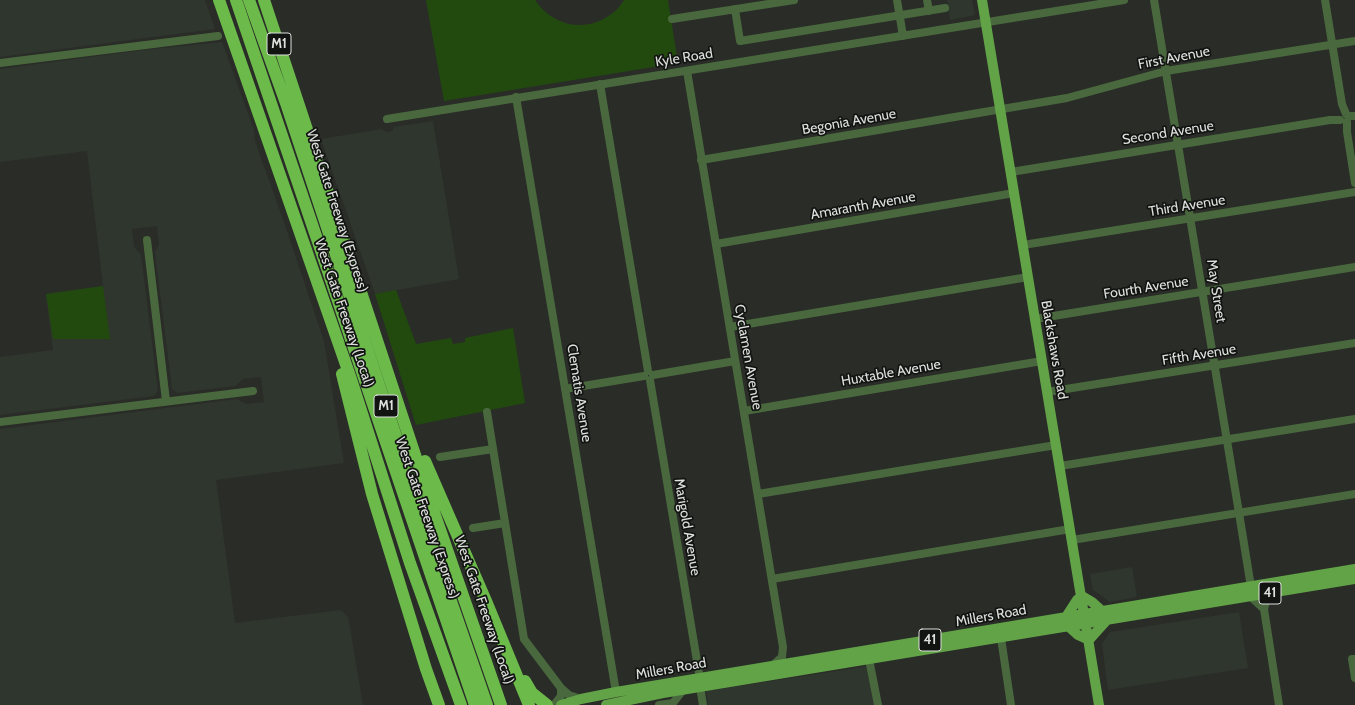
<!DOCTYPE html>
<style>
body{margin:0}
canvas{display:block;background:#292c27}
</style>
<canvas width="1355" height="705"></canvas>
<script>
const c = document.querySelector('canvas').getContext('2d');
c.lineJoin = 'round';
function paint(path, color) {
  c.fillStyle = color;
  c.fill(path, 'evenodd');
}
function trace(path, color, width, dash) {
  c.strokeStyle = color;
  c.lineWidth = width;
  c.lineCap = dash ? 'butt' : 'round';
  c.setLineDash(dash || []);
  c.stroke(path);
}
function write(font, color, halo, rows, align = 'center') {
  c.font = font + ' Cabin,sans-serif';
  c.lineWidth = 3.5;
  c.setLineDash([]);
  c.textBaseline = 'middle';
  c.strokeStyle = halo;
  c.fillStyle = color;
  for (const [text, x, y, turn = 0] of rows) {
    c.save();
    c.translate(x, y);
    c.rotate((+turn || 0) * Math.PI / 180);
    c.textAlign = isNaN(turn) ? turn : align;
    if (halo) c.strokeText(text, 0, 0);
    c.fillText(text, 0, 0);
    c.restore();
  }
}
paint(new Path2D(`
 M0 0H205L215 29 0 57Z
 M947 0H972L975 15 950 20Z
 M222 42 254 130 255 141 286 228 324 341 344 463 216 480 235 623 341 610 348 617 349 622 363 705H0V429L237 399 246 404 264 402 261 377 243 379 235 386 177 393 172 389 155 253 159 244 157 226 132 229 134 247 141 255 158 391 154 396 0 415V357L53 350 46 294 103 286 87 151 0 162V69L143 50Z
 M433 121 459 279 375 294 321 139 382 129 386 132 392 131 394 127Z
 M1132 567 1137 597 1110 602 1093 590 1090 574Z
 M1239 612 1248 668 1108 690 1102 644 1110 632Z
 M869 666 875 705H708L706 691Z`), '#2f362d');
paint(new Path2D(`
 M426 0H535C553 27 588 34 614 12 618 9 621 4 624 0H668L678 63 444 101Z
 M103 286 110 339H53L46 294Z
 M396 290 416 344 451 338 453 344 465 342V338L513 328 525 403 416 425 375 294Z`), '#224a0e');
trace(new Path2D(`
 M897 0 903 36
 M927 0 929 11
 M1154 0 1239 513 1251 587 1250 596 1264 609
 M1325 0 1342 104 1346 114
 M735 9 740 41 945 8
 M672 19 794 0
 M0 63 218 36
 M687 71 783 647 782 657 773 665
 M600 84 648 371
 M516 97 616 692
 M1348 116H1355
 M387 119 1124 0
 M1347 122V132L1355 183
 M701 160 1067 98 1166 71 1355 41
 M1011 172 1330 120H1340
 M147 240 166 401
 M716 244 1014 193
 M1023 245 1355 192
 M1035 319 1355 267
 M730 327 1028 277
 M653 375 735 361
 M650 380 700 679
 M565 389 644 376
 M1047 392 1355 343
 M744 411 1042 361
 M487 412 524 639 561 688 569 695 581 699
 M0 422 253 391
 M440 457 493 449
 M1060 466 1355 419
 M758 494 1056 445
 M473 528 505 523
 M1072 540 1355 494
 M772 579 1070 529
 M1268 594 1264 609 1279 705
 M1001 638 1011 705
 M865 657 869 659 878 705
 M1355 659H1352L1355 678
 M700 687 703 705
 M554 705 561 696V688
 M659 705 673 703 683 690`), '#49683d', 8);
trace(new Path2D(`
 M982 0 1099 705
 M1082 596 1092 602 1102 611
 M1066 617 1077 600 1082 596
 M1068 626 1078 635 1089 640
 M1089 640 1107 620
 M561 705 581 699 616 692 1355 569
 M606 705 663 693 1355 579`), '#62a347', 10);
trace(new Path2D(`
 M219 0 351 379 410 563 461 705
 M236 0 475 705
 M249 0 287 106 436 558 487 705
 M264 0 436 518 501 705
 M342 374 372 494 426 669 439 705
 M425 461 486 601 529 705
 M525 681 532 693 547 705`), '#6bba4a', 12);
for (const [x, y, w] of [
 [279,44,24],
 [386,406,24],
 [1270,593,22],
 [930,640,22]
]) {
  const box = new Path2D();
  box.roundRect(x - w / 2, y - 11, w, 22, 3);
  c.fillStyle = '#121412';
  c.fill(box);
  trace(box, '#dee0dd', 1);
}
write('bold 13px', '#dee0dd', null, [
 ["M1",279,44],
 ["M1",386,406],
 ["41",1270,593],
 ["41",930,640]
]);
write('14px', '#dee0dd', '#121412', [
 ["Kyle Road",684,58,-9],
 ["First Avenue",1174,58,-11],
 ["Begonia Avenue",849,122,-10],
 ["Second Avenue",1168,133,-9],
 ["Amaranth Avenue",863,206,-10],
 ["Third Avenue",1187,206,-9],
 ["West Gate Freeway (Express)",337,211,72],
 ["Fourth Avenue",1146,288,-9],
 ["May Street",1216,291,81],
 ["West Gate Freeway (Local)",344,313,71],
 ["Blackshaws Road",1054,350,80],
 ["Fifth Avenue",1199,355,-9],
 ["Cyclamen Avenue",748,357,80],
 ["Huxtable Avenue",891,373,-10],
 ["Clematis Avenue",579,393,81],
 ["West Gate Freeway (Express)",427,518,71],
 ["Marigold Avenue",687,527,80],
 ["West Gate Freeway (Local)",484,610,71],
 ["Millers Road",991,616,-10],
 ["Millers Road",671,669,-10]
]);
</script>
